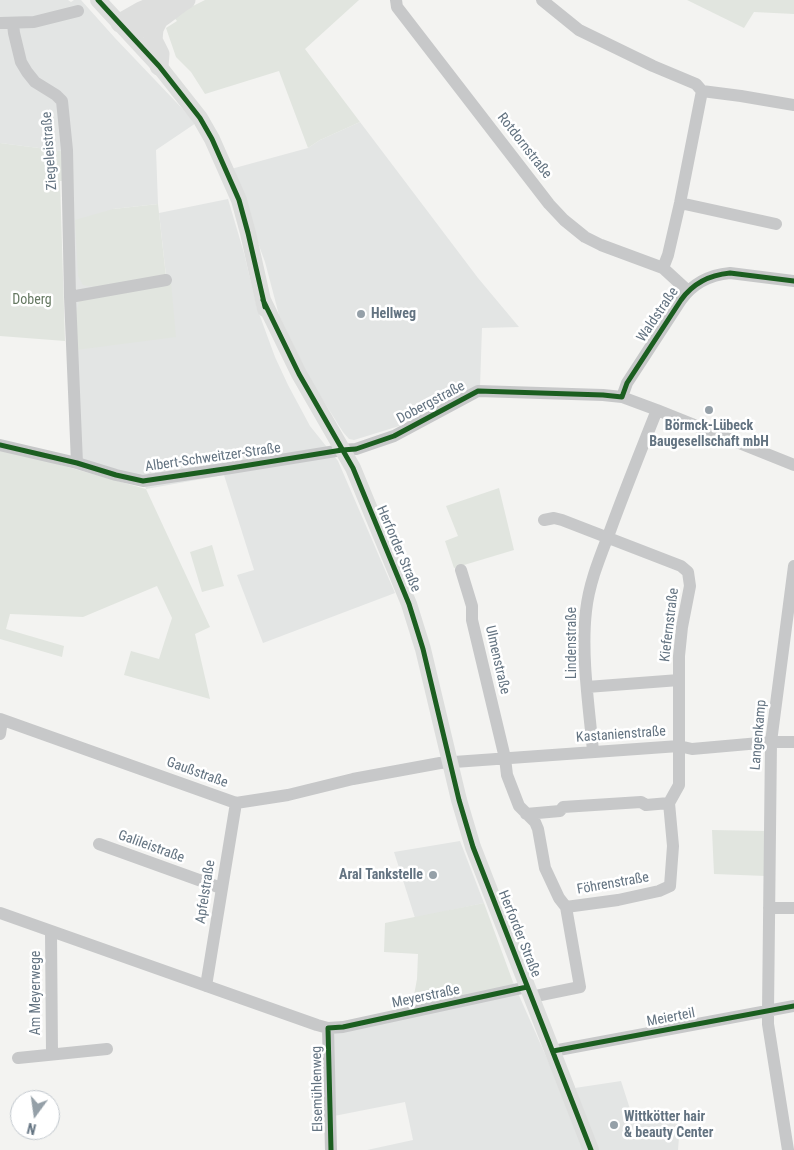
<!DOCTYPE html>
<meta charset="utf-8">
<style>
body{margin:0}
#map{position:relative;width:794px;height:1150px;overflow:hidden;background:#f3f3f1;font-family:"Roboto Condensed",sans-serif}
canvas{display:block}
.north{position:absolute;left:10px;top:1090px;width:50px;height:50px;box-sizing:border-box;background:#fff;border:1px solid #c1c7cd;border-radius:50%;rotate:194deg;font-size:14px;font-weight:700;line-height:20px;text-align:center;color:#637381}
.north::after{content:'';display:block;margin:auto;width:18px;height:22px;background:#95a0a8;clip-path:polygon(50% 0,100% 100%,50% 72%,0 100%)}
</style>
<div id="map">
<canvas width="794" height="1150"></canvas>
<div class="north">N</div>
</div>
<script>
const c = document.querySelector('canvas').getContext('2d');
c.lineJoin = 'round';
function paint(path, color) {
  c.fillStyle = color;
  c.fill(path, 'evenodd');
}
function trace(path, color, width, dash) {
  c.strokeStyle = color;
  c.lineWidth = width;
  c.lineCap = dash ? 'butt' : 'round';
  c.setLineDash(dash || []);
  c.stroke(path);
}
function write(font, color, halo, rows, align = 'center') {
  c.font = font + ' "Roboto Condensed",sans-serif';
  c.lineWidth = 5;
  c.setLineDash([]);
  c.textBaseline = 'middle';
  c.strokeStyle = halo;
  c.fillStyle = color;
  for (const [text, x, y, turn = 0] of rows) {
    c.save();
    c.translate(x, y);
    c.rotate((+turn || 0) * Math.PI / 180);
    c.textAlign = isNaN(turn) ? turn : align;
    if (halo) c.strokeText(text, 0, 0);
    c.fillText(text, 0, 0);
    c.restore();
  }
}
paint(new Path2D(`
 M0 0H68L71 2 74 0H81L115 38 196 123 156 150 158 204 113 209 166 276 159 213 228 199 244 253 257 308 275 357 288 385 310 426 338 461 395 593 263 643 237 575 254 570 224 475 146 489 142 476 73 459 62 151 0 143Z
 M360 122 478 278 519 327 482 328 480 387 409 423 354 440 349 439 343 432 309 378 279 315 265 262 231 169 308 148 320 140Z
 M460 841 484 903 415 918 394 852Z
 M513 982 561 1090 585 1150H367L413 1140 405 1102 334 1116 333 1029 510 986Z
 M621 1081 630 1109 680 1124 678 1150H598L575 1088Z`), '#e3e5e4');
paint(new Path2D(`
 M205 0H359L305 49 360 122 320 140 308 148 279 71 205 94 191 72 176 57 166 28 177 21 173 16Z
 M687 0H794V14L754 12 744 28Z
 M0 143 62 151 63 181H60L65 341 0 336Z
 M158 204 166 277 94 287 83 285 78 276 75 220 113 209Z
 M171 282 176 337 76 350V313L80 299Z
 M0 448 146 489 210 627 195 634 210 699 124 675 131 651 159 659 172 618 157 586 83 617 10 614 6 629 64 646 62 657 0 639Z
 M499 488 514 550 454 568 445 541 458 536 446 506Z
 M212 545 224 586 202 592 190 552Z
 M712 830 767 831 766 876 714 874Z
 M484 903 513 982 511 986 412 1006 417 979 418 954 384 952 385 923Z`), '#e1e5df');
trace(new Path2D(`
 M396 0 397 7 549 204 564 220 585 237 601 245 663 268 688 291
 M542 0 579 30 653 66 696 84 702 91 680 203 668 255 663 268
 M0 23 34 22 78 11
 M13 24 14 33 21 62 27 72 35 82 56 95 62 101 67 150 70 297 77 463
 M702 91 741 96 794 105
 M680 203 776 224
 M70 297 166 280
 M622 397 627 383 681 300C693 283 709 275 730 273L794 281
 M0 445 77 463 116 475 143 481 231 468 342 450 356 449 394 436 478 391 603 395 622 397 657 410 794 465
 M461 570 472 606V620L505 758 507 775 519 806 535 822 538 829 545 868 559 898 566 907 618 900 659 891 670 886 673 846 669 803 679 785V656L682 627 690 586 688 572 681 566 562 520 554 518 544 520
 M587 687 679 680
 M0 719 236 803 288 795 353 779 440 763 679 746 692 749 771 742H794
 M0 734 2 720
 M593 751C589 707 581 655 586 611 589 583 600 557 610 531 625 490 641 450 657 410
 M526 814 560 811 563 807 641 802 646 805 669 803
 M99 844 221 888
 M769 908H794
 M0 913 317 1025 328 1028 343 1027 527 987
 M51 932 52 1054
 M206 986 236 803
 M531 997 580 987 566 907
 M328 1028 331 1150
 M553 1051 794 1006
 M18 1058 107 1049
 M788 1150 768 1024V1011L771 742 794 566`), '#c7c8c9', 12);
trace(new Path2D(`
 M98 0 159 66 200 118 212 139 239 200 248 233 265 309
 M263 300 299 374 353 468 409 604 423 649 459 800 473 847 591 1150`), '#dddedd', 16);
trace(new Path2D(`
 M120 23C124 25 130 28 135 29 149 31 173 7 186 0
 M120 23 141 11 167 0
 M159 66 160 54 153 40 154 29 159 19`), '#dddedd', 19);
trace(new Path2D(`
 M98 0 159 66 200 118 212 139 239 200 248 233 265 307
 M263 300 299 374 353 468 409 604 423 649 459 800 473 847 591 1150
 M0 445 77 463 116 475 143 481 231 468 342 450 356 449 394 436 478 391 603 395 622 397 627 383 681 300C693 283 709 275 730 273L794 281
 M553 1051 794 1006
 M331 1150 328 1028 343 1027 527 987`), '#1b5e20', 5);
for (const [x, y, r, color] of [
 [361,314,5,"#95a0a8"],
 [709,410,5,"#95a0a8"],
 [433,875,5,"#95a0a8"],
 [614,1125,5,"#95a0a8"]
]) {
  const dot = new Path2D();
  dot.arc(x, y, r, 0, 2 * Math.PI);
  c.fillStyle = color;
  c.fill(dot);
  trace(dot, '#fff', 2);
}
write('14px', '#637381', '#fff', [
 ["Rotdornstraße",524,146,52],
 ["Ziegeleistraße",50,151,-94],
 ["Waldstraße",658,315,-56],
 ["Dobergstraße",431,403,-28],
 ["Albert-Schweitzer-Straße",213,458,-8],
 ["Herforder Straße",398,549,67],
 ["Kiefernstraße",670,625,-83],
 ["Lindenstraße",572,643,-90],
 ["Ulmenstraße",497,660,77],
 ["Kastanienstraße",621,735,-4],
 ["Langenkamp",759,735,-85],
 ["Gaußstraße",197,773,20],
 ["Galileistraße",151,847,20],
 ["Föhrenstraße",613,884,-10],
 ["Apfelstraße",206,892,-81],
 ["Herforder Straße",519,934,68],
 ["Am Meyerwege",36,993,-90],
 ["Meyerstraße",426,997,-12],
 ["Meierteil",671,1018,-11],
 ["Elsemühlenweg",318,1089,-91]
]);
write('14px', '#667962', '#fff', [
 ["Doberg",32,300]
]);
write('bold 14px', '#637381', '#fff', [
 ["Hellweg",371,314],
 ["Börmck-Lübeck",709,426,"center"],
 ["Baugesellschaft mbH",709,442,"center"],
 ["Aral Tankstelle",423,875,"right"],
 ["Wittkötter hair",624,1117],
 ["& beauty Center",624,1133]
], 'left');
</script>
